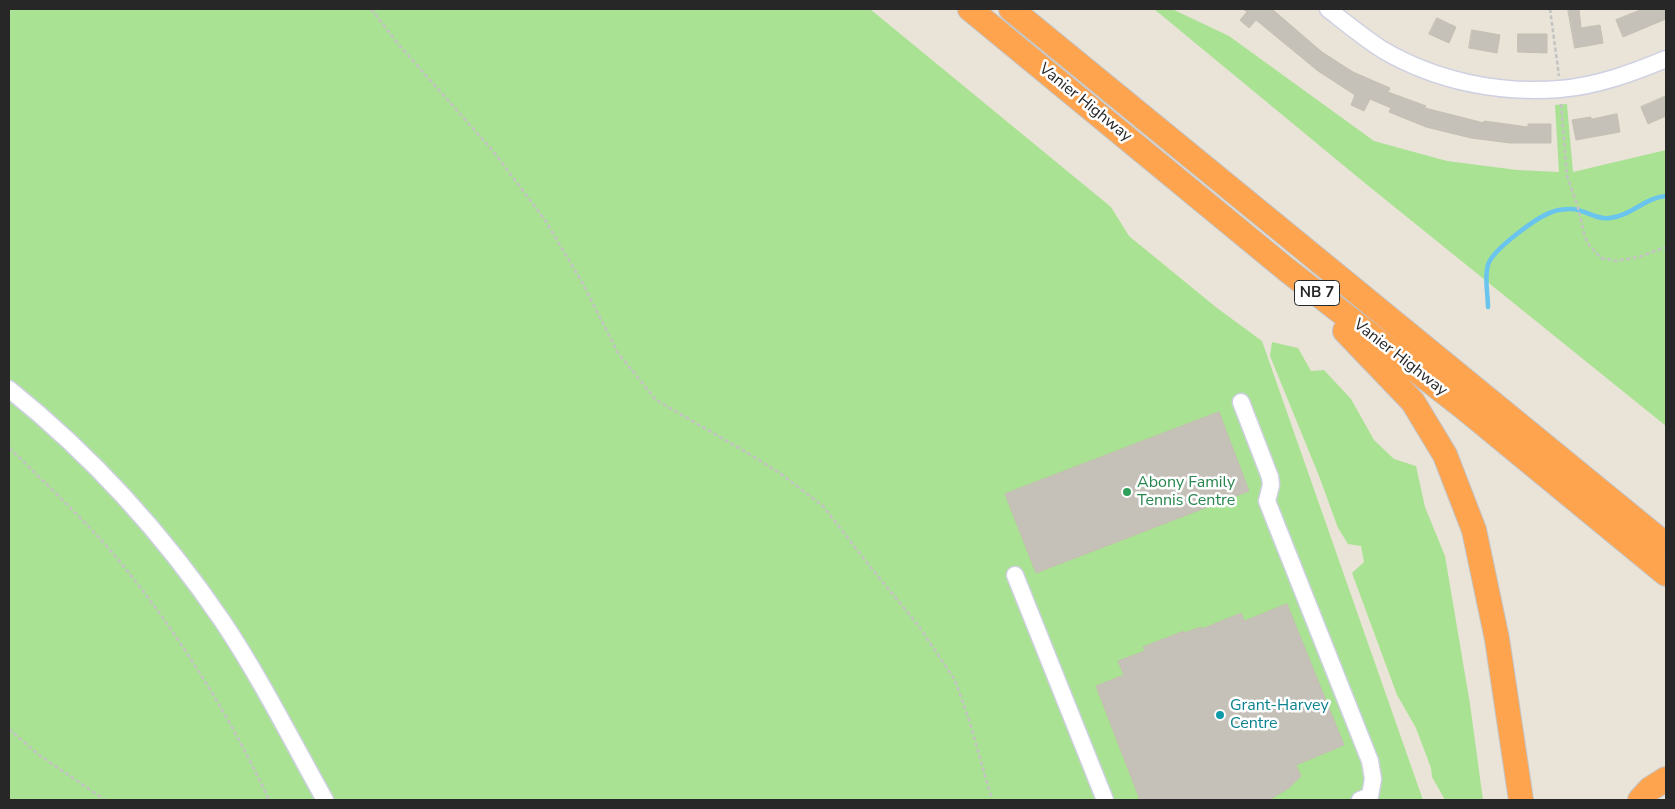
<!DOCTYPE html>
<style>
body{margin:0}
#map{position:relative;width:1675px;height:809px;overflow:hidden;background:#eae3d8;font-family:"Nunito Sans",sans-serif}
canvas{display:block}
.frame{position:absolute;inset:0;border:10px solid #272727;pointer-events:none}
</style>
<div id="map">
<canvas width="1675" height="809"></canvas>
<div class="frame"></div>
</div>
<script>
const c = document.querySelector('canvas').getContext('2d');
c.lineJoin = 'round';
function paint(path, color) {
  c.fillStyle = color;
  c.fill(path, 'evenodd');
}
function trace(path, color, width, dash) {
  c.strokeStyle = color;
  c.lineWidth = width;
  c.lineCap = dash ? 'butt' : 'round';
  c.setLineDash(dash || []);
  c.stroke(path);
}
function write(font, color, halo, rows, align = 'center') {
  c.font = font + ' "Nunito Sans",sans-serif';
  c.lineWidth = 5;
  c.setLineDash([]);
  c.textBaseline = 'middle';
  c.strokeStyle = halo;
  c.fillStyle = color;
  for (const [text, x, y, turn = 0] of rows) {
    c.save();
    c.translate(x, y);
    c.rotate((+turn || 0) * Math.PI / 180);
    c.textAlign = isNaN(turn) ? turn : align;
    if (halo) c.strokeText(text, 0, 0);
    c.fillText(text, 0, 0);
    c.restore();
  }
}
paint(new Path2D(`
 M9 9H870L1111 207 1129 236 1217 308 1262 341 1423 800H9Z
 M1154 9H1172L1229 36 1374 141 1447 161 1517 170 1559 172 1555 105 1567 104 1573 172 1666 150V426L1366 184Z
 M1272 342 1298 348 1311 371 1324 370 1351 399 1374 440 1394 459 1416 466 1425 507 1445 556 1470 704 1483 800H1445L1432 777 1431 768 1416 728 1397 695 1352 573 1364 562 1361 546 1348 544 1338 528 1319 476 1270 356Z`), '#aae294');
trace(new Path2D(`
 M1488 307C1488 294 1484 277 1488 265 1492 250 1537 217 1552 212 1557 210 1565 209 1571 209 1585 209 1595 220 1610 218 1631 216 1646 197 1666 196`), '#69c4ee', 4.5);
const building = new Path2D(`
 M1243 9H1272L1322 52 1353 72 1390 88 1388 92 1426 106 1425 108 1484 123V121L1528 127V124H1551V143H1510L1471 138 1426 127 1389 112 1391 108 1370 99 1364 111 1351 105 1355 95 1318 71 1256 20 1249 28 1240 20 1247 12Z
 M1568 9H1579L1581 28 1600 25 1603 43 1575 48Z
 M1643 9H1666V19L1623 37 1616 20Z
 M1437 18 1456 27 1449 43 1429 34Z
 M1472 30 1500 35 1497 53 1469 48Z
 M1518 34H1547V53L1518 52Z
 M1666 96V116L1648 124 1641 107Z
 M1617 114 1620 132 1576 140 1572 120 1591 117V119Z
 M1219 412 1249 491 1036 573 1005 494Z
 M1287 604 1344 745 1296 765 1301 776 1289 788 1269 800H1140L1096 686 1124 675 1118 661 1145 651 1143 647 1184 631V633L1201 627 1202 629 1241 613 1244 621Z`);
paint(building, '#c5c0b8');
trace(building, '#c5bfb2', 1);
const minor = new Path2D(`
 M1328 9C1346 23 1364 38 1383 50 1436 81 1499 94 1560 89 1597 86 1632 73 1666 59
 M9 389C91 455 164 535 223 622 261 679 292 741 325 800
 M1241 402 1270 477 1271 485 1267 501 1370 761 1373 779 1370 796 1360 800
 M1015 575 1105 800`);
const highway = new Path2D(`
 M970 9 1287 270 1463 407 1666 574
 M1011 9 1666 545
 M1345 331 1413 402 1445 455 1474 530 1497 639 1521 800
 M1640 800 1650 789 1666 779`);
trace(minor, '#ced0e1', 19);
trace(highway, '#c3c3c3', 26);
trace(new Path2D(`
 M371 9 399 45 493 151 545 220 582 282 618 353 656 400 746 452 781 474 823 506 868 564 918 625 955 680 970 723 992 800
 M1550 9 1559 76
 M1561 104 1567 176 1577 204 1585 237 1589 245 1601 258 1616 261 1639 257 1666 247
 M9 448 18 456C49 487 82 518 111 551 172 623 230 715 269 800
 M9 729 39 755 105 800`), '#c3c3c3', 2.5, [4, 2.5]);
trace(minor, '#fff', 16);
trace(highway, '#fea44f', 24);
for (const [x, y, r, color] of [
 [1127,492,5,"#2e9e5b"],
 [1220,715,5,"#0f9aa8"]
]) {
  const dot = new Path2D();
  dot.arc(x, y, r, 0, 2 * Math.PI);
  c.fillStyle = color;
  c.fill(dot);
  trace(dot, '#fff', 2);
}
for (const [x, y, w] of [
 [1317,293,45]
]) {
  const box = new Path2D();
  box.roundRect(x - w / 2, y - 12.5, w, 25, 4);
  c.fillStyle = '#fff';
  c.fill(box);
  trace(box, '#272727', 1);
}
write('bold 15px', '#272727', null, [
 ["NB 7",1317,293]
]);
write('16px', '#272727', '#fff', [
 ["Vanier Highway",1085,103,39],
 ["Vanier Highway",1400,358,38]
]);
write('16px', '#27864d', '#fff', [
 ["Abony Family",1137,483],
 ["Tennis Centre",1137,501]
], 'left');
write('16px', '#0d838f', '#fff', [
 ["Grant-Harvey",1230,706],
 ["Centre",1230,724]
], 'left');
</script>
